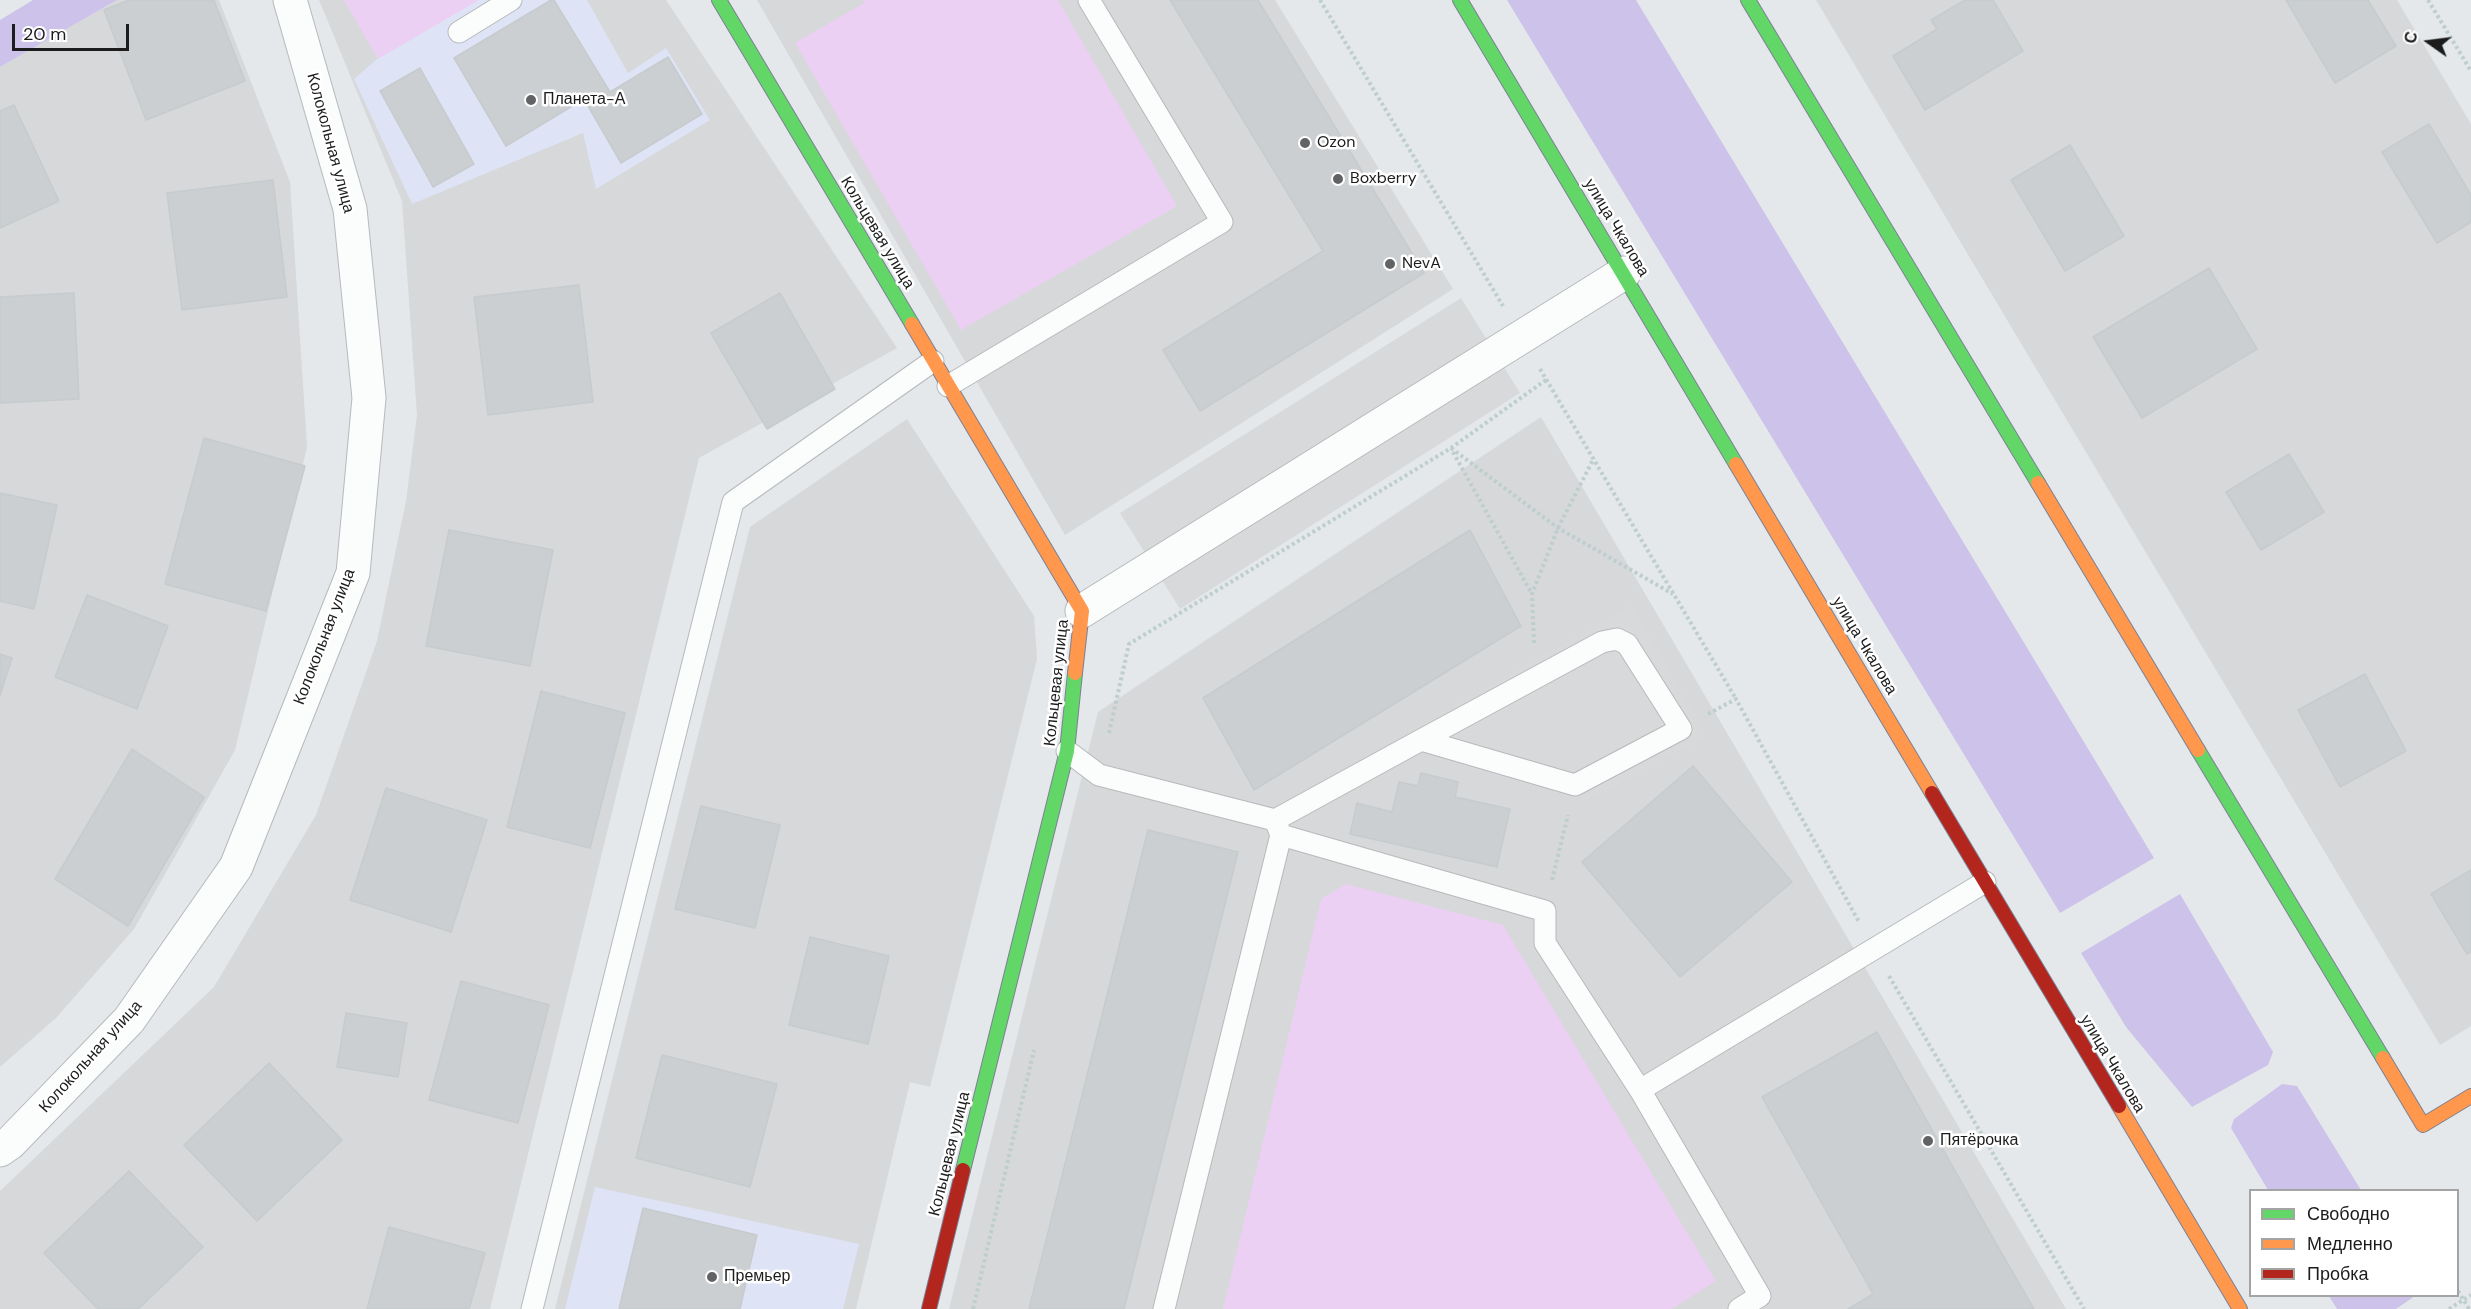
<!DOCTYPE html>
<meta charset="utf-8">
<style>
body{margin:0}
#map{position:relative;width:2471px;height:1309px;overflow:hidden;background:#e4e8eb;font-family:"DM Sans",sans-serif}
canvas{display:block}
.legend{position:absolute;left:2249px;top:1189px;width:210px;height:108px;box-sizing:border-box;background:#fff;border:2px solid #a4a4a4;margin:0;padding:8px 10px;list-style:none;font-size:18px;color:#1c1c1c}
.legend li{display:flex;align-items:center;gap:12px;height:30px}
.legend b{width:30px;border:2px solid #a4a4a4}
.north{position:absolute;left:2399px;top:12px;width:60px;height:60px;-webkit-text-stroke:4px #fff;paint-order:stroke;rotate:284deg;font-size:16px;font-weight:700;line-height:24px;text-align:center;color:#1c1c1c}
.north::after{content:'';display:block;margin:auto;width:21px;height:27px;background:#1c1c1c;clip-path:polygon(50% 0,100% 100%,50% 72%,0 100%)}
.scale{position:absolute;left:12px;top:24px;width:117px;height:27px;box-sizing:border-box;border:3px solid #1c1c1c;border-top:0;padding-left:8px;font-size:18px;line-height:21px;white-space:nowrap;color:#1c1c1c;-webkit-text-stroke:4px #fff;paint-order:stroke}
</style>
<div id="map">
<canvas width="2471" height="1309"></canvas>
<ul class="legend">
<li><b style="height:8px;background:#63d668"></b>Свободно</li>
<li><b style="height:8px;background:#ff974d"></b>Медленно</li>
<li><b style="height:8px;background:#b3261e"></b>Пробка</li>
</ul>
<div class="north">С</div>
<div class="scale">20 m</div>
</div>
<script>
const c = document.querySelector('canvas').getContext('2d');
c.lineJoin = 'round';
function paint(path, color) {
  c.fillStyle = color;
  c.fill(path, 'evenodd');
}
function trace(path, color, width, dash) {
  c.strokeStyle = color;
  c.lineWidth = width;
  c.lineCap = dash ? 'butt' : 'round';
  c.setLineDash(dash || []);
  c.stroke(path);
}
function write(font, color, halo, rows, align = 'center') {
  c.font = font + ' "DM Sans",sans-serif';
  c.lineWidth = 5;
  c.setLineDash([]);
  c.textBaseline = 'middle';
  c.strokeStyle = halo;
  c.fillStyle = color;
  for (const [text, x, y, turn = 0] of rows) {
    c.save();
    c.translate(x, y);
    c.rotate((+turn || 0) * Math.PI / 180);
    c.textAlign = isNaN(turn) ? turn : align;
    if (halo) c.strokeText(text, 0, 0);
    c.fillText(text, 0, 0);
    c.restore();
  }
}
paint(new Path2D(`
 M117 0H219L290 182 307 447 235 750 134 929 56 1018 0 1067V67Z
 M319 0H666L897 348 699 458 490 1309H0V1191L214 987 316 815 377 641 406 501 417 415 402 201Z
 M757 0H1275L1453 289 1065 535Z
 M1816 0H2397L2471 124V1026L2440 1045Z
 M1541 417 2066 1309H949L1098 712Z
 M907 419 1034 616 1037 659 930 1087 910 1082 856 1309H555L750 527Z`), '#d6d8da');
paint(new Path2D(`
 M344 0H587L628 73 666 48 710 120 596 189 583 133 412 204 354 79 378 58Z
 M595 1187 859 1244 843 1309H565Z`), '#dee4f6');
paint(new Path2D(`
 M33 0H117L0 67V20Z
 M1507 0H1636L2154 858 2060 913Z
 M2180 894 2273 1052 2268 1065 2192 1107 2126 1027 2081 953Z
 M2282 1084 2297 1086 2361 1190H2268L2231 1128 2234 1119Z
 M2329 1296H2415L2396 1309H2337Z`), '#cdc3ea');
paint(new Path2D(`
 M344 0H479L378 59Z
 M863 0H1058L1177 206 961 330 795 43 864 3Z
 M1346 884 1503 925 1716 1281 1672 1309H1223L1321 899Z`), '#ecd0f3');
paint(new Path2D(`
 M1461 298 1520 393 1180 609 1120 513Z
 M1632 605 1707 737 1587 800 1454 763 1430 720Z`), '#d8d9db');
const building = new Path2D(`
 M129 0H214L245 81 146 120 104 10Z
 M551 0H554L610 92 668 57 702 114 621 163 584 99 506 146 454 58Z
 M1170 0H1258L1424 273 1200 411 1163 350 1323 251Z
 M1965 0H1993L2023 51 1925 110 1893 56 1937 29 1931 20Z
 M2286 0H2368L2396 46 2335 83Z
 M420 68 474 164 433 187 380 91Z
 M14 105 59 201 0 228V111Z
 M2429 124 2471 195V222L2437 243 2382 152Z
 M2070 145 2124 236 2065 271 2011 180Z
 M273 180 287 297 182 310 167 193Z
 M2209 268 2257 349 2142 418 2093 337Z
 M579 285 593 402 488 415 474 297Z
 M74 293 79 399 0 403V297Z
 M780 293 835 389 767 429 711 333Z
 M204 438 305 466 266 611 165 584Z
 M2289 454 2324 512 2261 550 2226 492Z
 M0 493 57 505 34 609 0 601Z
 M449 530 553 550 530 666 426 646Z
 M1470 530 1521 626 1254 790 1203 698Z
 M87 595 168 626 137 709 55 677Z
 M0 654 12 658 0 695Z
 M2365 674 2406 751 2340 787 2298 710Z
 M541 691 625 713 590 848 507 827Z
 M132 749 204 797 128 926 55 879Z
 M1693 766 1792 882 1680 977 1582 862Z
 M1421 773 1458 782 1455 797 1510 809 1497 867 1350 834 1357 803 1392 812 1399 782 1418 786Z
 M386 788 487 820 451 932 350 900Z
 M701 806 780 825 755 928 675 909Z
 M1148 830 1238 852 1124 1309H1029Z
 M2471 870V952L2467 954 2431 894Z
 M810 937 889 956 868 1044 789 1025Z
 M461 981 549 1005 518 1123 429 1100Z
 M346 1013 407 1023 398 1077 337 1067Z
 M1877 1032 1989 1231 2034 1309H1848L1873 1294 1762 1097Z
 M662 1055 777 1084 750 1187 636 1158Z
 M269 1063 342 1140 257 1221 184 1145Z
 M129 1171 203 1247 138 1309H98L44 1253Z
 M643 1208 757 1235 740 1309H619Z
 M389 1227 485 1253 469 1309H367Z`);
paint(building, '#cbcfd1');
trace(building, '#c6cbce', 1.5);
const lane = new Path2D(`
 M459 32 511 0
 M948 386 1222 222 1089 0
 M1067 751 1099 775 1275 820 1281 835 1164 1309
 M1275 820 1421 740 1575 785 1681 729 1627 644 1617 639 1602 642 1421 740
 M1281 835 1545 911V943L1640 1090 1760 1296 1739 1309
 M1640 1090 1985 882
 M532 1309 733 502 933 361`);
const street = new Path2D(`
 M1082 611 1624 273
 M0 1150 10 1143 129 1020 236 867 353 573 369 398 350 209 290 0`);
const fast = new Path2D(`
 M719 0 912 324
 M1460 0 1736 464
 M1748 0 2038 483
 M2198 750 2383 1058
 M963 1170 1067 751 1075 673`);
const slow = new Path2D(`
 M912 324 1082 611 1075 673
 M1736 464 1932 793
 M2038 483 2198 750
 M2383 1058 2423 1125 2471 1096
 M2119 1106 2240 1309`);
const jam = new Path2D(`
 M1932 793 2119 1106
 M929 1309 963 1170`);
trace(lane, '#b7b9bb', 23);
trace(street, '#b7b9bb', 35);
trace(fast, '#7c8095', 16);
trace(slow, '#7c8095', 16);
trace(jam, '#7c8095', 16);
trace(new Path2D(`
 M1320 0 1503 306
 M2428 0 2471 71
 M1540 369 1736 699
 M1451 448 1558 528 1673 594
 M1453 452 1532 594
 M1534 643 1532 594 1558 528 1594 458
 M1708 714 1736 699 1859 922
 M1109 733 1129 644 1451 448 1546 380
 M1552 880 1568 815
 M1889 976 2084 1309
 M2458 1291 2469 1309
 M973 1309 1034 1050
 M2449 1309 2471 1295`), '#bececd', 4, [3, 3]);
trace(lane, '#fbfcfc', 21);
trace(street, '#fbfcfc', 33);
trace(fast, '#63d668', 14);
trace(slow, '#ff974d', 14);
trace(jam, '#b3261e', 14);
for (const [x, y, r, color] of [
 [531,100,6,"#626364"],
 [1305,143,6,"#626364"],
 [1338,179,6,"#626364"],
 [1390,264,6,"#626364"],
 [1928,1141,6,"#626364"],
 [712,1277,6,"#626364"]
]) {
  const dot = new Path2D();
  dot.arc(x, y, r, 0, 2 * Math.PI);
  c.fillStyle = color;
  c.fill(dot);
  trace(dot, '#fff', 2);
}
write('16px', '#1c1c1c', '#fff', [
 ["Планета-А",543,100],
 ["Ozon",1317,143],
 ["Boxberry",1350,179],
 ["NevA",1402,264],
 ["Пятёрочка",1940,1141],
 ["Премьер",724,1277]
], 'left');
write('16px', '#1c1c1c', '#fff', [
 ["Колокольная улица",330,143,75],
 ["улица Чкалова",1616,228,59],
 ["Кольцевая улица",877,233,59],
 ["Колокольная улица",325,637,-69],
 ["улица Чкалова",1864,646,59],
 ["Кольцевая улица",1057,683,-84],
 ["Колокольная улица",91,1057,-48],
 ["улица Чкалова",2112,1064,59],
 ["Кольцевая улица",950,1154,-76]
]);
</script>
